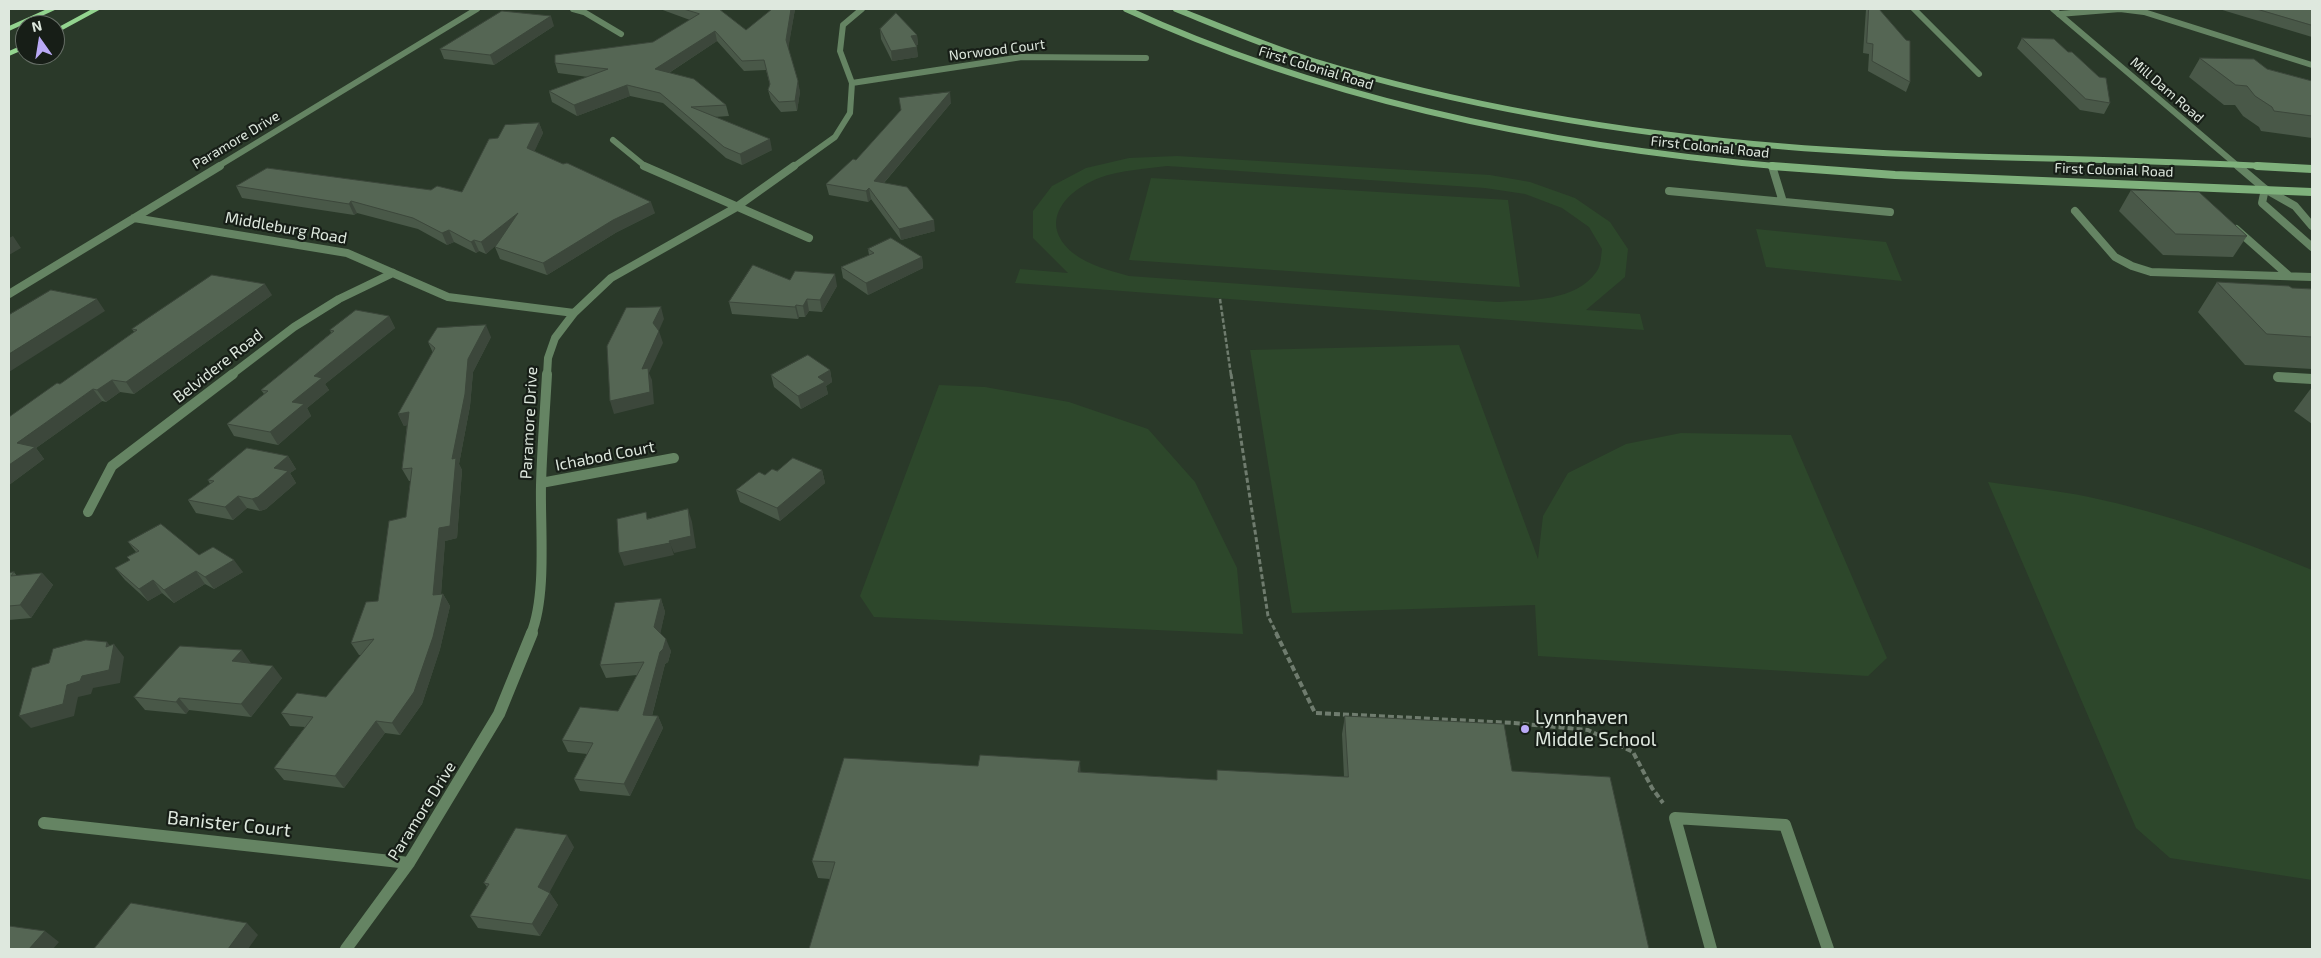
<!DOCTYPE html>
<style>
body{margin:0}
#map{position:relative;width:2321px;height:958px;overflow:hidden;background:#2a3929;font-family:"Exo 2",sans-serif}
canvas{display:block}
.frame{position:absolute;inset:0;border:10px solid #dee8de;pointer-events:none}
.north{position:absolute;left:15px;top:15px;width:50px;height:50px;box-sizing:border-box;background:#171e17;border:1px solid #676f67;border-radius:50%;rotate:347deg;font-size:14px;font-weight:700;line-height:20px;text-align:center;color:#dee8de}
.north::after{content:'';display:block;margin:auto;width:18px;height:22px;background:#baaaf6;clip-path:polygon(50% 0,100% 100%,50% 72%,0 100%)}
</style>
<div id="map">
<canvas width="2321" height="958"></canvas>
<div class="frame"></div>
<div class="north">N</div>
</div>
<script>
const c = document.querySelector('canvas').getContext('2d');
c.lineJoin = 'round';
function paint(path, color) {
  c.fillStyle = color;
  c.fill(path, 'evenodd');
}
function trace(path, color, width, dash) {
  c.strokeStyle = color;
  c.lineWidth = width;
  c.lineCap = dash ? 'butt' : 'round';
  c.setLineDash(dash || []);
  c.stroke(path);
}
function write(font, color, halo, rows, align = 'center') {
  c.font = font + ' "Exo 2",sans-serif';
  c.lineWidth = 4.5;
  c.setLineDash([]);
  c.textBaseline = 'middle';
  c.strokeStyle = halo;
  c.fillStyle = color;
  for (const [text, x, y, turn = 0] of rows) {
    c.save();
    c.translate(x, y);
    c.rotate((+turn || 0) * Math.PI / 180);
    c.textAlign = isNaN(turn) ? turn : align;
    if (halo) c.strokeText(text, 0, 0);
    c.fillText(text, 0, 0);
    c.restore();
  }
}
paint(new Path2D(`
 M1177 156 1490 175 1530 182 1575 198 1610 222 1628 249 1625 277 1586 310 1640 314 1644 330 1015 283 1020 269 1068 273 1033 238V211L1052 186 1086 168 1129 158ZM1167 166 1485 188 1525 194 1562 208 1589 227 1602 249C1601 255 1601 266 1597 271 1576 302 1529 300 1497 302L1129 276C1111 271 1088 265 1073 253 1037 223 1065 191 1099 178 1120 170 1145 169 1167 166Z
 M1151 178 1508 200 1520 287 1129 260Z
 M1756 229 1886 242 1902 281 1766 267Z
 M1459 345 1538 559 1543 516 1568 473 1626 444 1681 433 1791 435 1887 658 1868 676 1538 656 1535 605 1292 613 1250 350Z
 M939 385 985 387 1069 402 1148 429 1195 482 1237 568 1243 634 874 617 860 596Z
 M1988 482C2021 487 2056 490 2089 497 2166 513 2240 540 2312 570V880L2170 858 2136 828Z`), '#2d472b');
trace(new Path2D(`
 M1220 299 1231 375`), '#6f7c6e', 2.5, [4.5, 2]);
trace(new Path2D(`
 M1231 374 1268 616 1277 634`), '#6f7c6e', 3, [5, 2.5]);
trace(new Path2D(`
 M1276 633 1315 713 1514 723 1588 730 1633 752 1652 788 1663 803`), '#6f7c6e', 4, [6, 3]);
trace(new Path2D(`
 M1772 166 1783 202
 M1669 191 1890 212
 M2075 211 2115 257 2132 266 2151 272 2312 277
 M2236 229 2288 275`), '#658463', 8);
trace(new Path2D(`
 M1711 949 1675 818 1785 825 1828 949`), '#658463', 12);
trace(new Path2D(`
 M573 9 584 12 621 34
 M1914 9 1979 74
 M2059 14 2120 9 2144 12 2312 65
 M852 83 1022 57 1146 58
 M613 140 646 167
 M217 167 477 9
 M793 167 835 137 850 113 852 83 840 51 843 25 862 9`), '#658463', 6);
trace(new Path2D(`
 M644 166 809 238
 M134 218 347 253 448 297 574 313
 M2312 226 2295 206 2265 189 2262 203 2312 247
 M9 294 220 166
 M231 375 294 327 339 299 393 273
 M547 375 548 358 555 338 574 313 611 278 735 208 794 166`), '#658463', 8);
trace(new Path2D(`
 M2278 377 2312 379
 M541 483 674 458
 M88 512 112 466 233 374
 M531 634C547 595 540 528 541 485 542 448 545 411 547 374`), '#658463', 10);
trace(new Path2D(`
 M44 823 409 863
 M346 949 409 863 499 714 532 633`), '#658463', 12);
trace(new Path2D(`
 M2053 9 2239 167`), '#658463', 6);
trace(new Path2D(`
 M2238 166 2265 189`), '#658463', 8);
trace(new Path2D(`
 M1126 9C1332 104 1561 148 1786 167
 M1176 9C1221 27 1266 46 1313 61 1468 108 1628 134 1789 147 1952 160 2116 157 2279 167`), '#7fb17c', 6);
trace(new Path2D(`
 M1772 166 1895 175 2312 192
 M2257 166 2312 169`), '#7fb17c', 8);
paint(new Path2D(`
 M47 9H57L9 31V26Z
 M92 9H101L55 34V29Z
 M25 44V49L9 56V51Z`), '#93d48f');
paint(new Path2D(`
 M660 9H719L746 30 795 9 788 48 800 92 797 111 781 112 771 100 768 90 770 85 766 70 744 71 717 41 669 73 726 105 729 116 714 117 772 150 742 165 726 158 663 103 630 96 577 116 552 102 549 91 588 77 558 73 555 63 653 42 690 20Z
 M1866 9H1879L1910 82 1906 92 1868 71 1869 54 1863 53Z
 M2219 9H2312V37Z
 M554 26 494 65 444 59 440 49Z
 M880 29 917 35 918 45H916L918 57 892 61 881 39Z
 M2022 38 2110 103 2104 114 2080 110 2017 48Z
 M2200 58 2267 69 2312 81V138L2261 131 2259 127 2243 116 2235 105H2224L2189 77Z
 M899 98 951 103 884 183 935 231 901 240 871 199 868 202 829 195 826 184 856 160 901 110Z
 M539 123 543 133 534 151 655 213 617 232 547 275 500 259 495 247 496 245 486 254 479 251 476 253 454 242 447 245 418 229 357 213 354 215 242 198 236 186 431 190 462 192 498 138Z
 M2131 190 2247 236 2233 257 2163 255 2119 211Z
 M868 249 922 257 923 268 868 295 843 278 841 267 869 255Z
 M790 280 837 286 822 312 809 311 805 317H799L798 319 732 314 729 302Z
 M2217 282 2292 288 2312 289V369L2245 365 2198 312Z
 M272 295 134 394 120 392 106 402 102 401 36 448 44 459 9 485 60 384 134 332 132 329Z
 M389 316 395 328 325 384 329 390 307 408 311 416 278 445 234 436 227 424 264 394 261 390 331 333 330 330Z
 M491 337 473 372 470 406 459 464 462 470 457 538 445 541 441 594H443L450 606 440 649 422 704 400 735 385 733 344 788 284 780 274 768 305 727 290 726 281 713 326 697 361 655H359L351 643 378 601 406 517 411 481H409L402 469 407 425 404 426 398 414 433 353 428 342Z
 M830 370 832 382 826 386 828 394 801 409 774 387 771 375Z
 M2312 387V424L2294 411Z
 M288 456 296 469 290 473 296 483 266 509 260 511 247 508 233 520 196 513 188 500 210 484 208 480Z
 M822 470 825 483 780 521 740 502 736 490 765 475 777 471Z
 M128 542 199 555 243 572 214 589 205 584 174 603 162 593 148 601 125 580 115 568 130 561 127 557 136 552Z
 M14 572 17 576 42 573 53 585 31 618 9 620V573Z
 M661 599 665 612 660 633 671 651 668 662 665 664 652 716H658L663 728 630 796 580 791 574 779 587 754 568 752 562 740 618 711 637 675 606 678 600 665Z
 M251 663 282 678 251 717 189 710 186 714 145 710 134 697Z
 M1345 716 1512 771 830 879 818 878 812 861 978 766 1217 780 1344 777 1342 734Z
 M574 847 549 892 558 905 540 936 478 928 470 916 487 887 484 883Z`), '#495848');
paint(new Path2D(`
 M791 9H795L788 50 786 40Z
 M551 16 554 26 494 65 490 55Z
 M715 31 717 41 658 80 655 69Z
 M917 35 918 45 913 46 911 36Z
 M917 47 918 57 892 61 891 51Z
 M798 81 800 92 797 111 795 101Z
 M627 85 630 96 577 116 574 105Z
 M950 92 951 103 876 192 874 181Z
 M539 123 543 133 531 159 527 148Z
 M770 139 772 150 742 165 740 154Z
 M869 188 871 199 868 202 866 191Z
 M351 201 357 213 354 215 349 204Z
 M651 202 655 213 617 232 547 275 543 263 613 220Z
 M518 213 522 224 486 254 481 242Z
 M934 220 935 231 901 240 899 229Z
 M449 230 454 242 447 245 442 233Z
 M13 236 21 248 9 255V238Z
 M474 240 479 251 476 253 471 242Z
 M922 257 923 268 868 295 866 283Z
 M835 274 837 286 822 312 820 300Z
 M265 284 272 295 134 394 126 382Z
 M97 299 105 311 9 372V354Z
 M807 299 809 311 805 317 803 306Z
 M796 305 799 317 798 319 795 307Z
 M661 307 664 319 657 335 653 323Z
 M389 316 395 328 325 384 329 390 307 408 311 416 278 445 270 432 292 402 314 376Z
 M486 325 491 337 473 372 470 406 459 464 462 470 457 538 445 541 440 608 433 595 439 528 452 459 468 359Z
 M659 331 663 343 649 373 652 380 654 404 614 414 610 401 642 369Z
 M830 370 832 382 826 386 828 394 801 409 798 396 818 377Z
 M112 380 120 392 106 402 97 390Z
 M93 389 102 401 36 448 44 459 9 485V465L17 443Z
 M409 412 415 424 404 426 398 414Z
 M288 456 296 469 290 473 296 483 266 509 260 511 252 499 274 468Z
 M822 470 825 483 780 521 777 508Z
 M238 496 247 508 233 520 225 507Z
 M688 509 692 522 696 548 674 553 669 541Z
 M670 543 674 555 624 566 619 553Z
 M234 560 243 572 214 589 205 577Z
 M196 571 205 584 174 603 164 590Z
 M42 573 53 585 31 618 20 605Z
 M153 580 162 593 148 601 139 589Z
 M443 594 450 606 440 649 422 704 400 735 392 723Z
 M661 599 665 612 659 640 654 627Z
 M666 639 671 651 668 662 665 664 649 727 643 715 660 652Z
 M107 642 113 649 114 644 124 657 120 683 93 688 91 694 78 697 74 716 31 728 19 716 82 676 106 647Z
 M242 650 251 663 242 674 232 661Z
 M273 666 282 678 251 717 241 704Z
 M179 698 189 710 186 714 176 702Z
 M658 716 663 728 630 796 624 784Z
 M376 721 385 733 344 788 335 776Z
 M1080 761 1081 779 1078 772Z
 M567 835 574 847 546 899 538 887Z
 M550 893 558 905 540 936 532 924Z
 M247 923 258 935 248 949H228Z
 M45 931 59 942 53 949H29Z`), '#3c473b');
const building = new Path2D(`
 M684 9H719L746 30 772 9H791L786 40 798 81 795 101 779 102 768 90 770 84 764 60 742 61 715 31 655 69 694 79 726 105 691 107 770 139 740 154 724 147 660 93 627 85 574 105 549 91 608 69 555 63V55L653 42 699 14Z
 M1869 9H1879L1906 40 1910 41V82L1872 61 1873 44 1867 43Z
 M2257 9H2312V25Z
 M502 11 551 16 490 55 440 49Z
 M896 13 917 35 911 36 917 47 891 51 880 29Z
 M2022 38 2054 39 2068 52H2072L2099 77 2106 78 2110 103 2086 99Z
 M2200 58 2254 59 2267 69 2312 81V116L2274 111 2272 107 2255 96 2247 86 2236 85Z
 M950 92 874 181 907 187 934 220 899 229 869 188 866 191 826 184 853 159 856 160 901 110 899 98Z
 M539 123 527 148 563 164 567 163 651 202 613 220 543 263 495 247 518 213 481 242 474 240 471 242 449 230 442 233 413 218 351 201 349 204 236 186 267 168 431 190 437 186 462 192 489 139 498 138 505 125Z
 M2131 190 2199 192 2247 236 2176 234Z
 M891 238 922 257 866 283 841 267 874 253 868 249Z
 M753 265 790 280 795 271 835 274 820 300 807 299 803 306 796 305 795 307 729 302Z
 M212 275 265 284 126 382 112 380 97 390 93 389 17 443 35 447 9 465V417L57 383 60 384 137 330 132 329Z
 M2217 282 2289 286 2292 288 2312 289V337L2267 334Z
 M51 290 97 299 9 354V315Z
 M661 307 653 323 659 331 642 369 648 368 650 392 610 401 607 346 626 308Z
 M356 310 389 316 314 376 322 378 292 402 304 404 270 432 227 424 268 391 261 390 334 331 330 330Z
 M486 325 468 359 465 394 452 459 456 458 450 526 439 528 433 595 443 594 433 637 414 692 392 723 376 721 335 776 274 768 313 717 281 713 297 693 326 697 374 639 351 643 366 602 378 601 389 521 406 517 412 468 402 469 409 412 398 414 435 348 428 342 437 328Z
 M808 355 830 370 818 377 825 382 798 396 771 375Z
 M247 448 288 456 274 468 288 471 258 497 252 499 238 496 225 507 188 500 214 481 208 480Z
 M793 458 822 470 777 508 736 490 759 472 765 475 772 469 777 471Z
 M688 509 691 536 669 541 670 543 619 553 617 519 646 512 647 519Z
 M161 524 199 555 213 547 234 560 205 577 196 571 164 590 153 580 139 589 115 568 130 560 127 557 139 551 128 542Z
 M14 572 11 576 42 573 20 605 9 606V573Z
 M661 599 654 627 666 639 663 649 660 652 643 715 658 716 624 784 574 779 593 743 562 740 580 707 618 711 644 662 600 665 615 603Z
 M86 640 107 642 106 647 114 644 109 670 82 676 80 681 67 685 63 704 19 716 32 668 49 663 53 649Z
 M180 646 242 650 232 661 273 666 241 704 179 698 176 702 134 697Z
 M1345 716 1504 724 1512 771 1610 777 1649 949H809L835 862 812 861 844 758 978 766 980 755 1080 761 1078 772 1217 780V770L1348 777Z
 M516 828 567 835 538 887 550 893 532 924 470 916 489 884 484 883Z
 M131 903 247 923 228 949H94Z
 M9 926 45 931 29 949H9Z`);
paint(building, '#556654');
trace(building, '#3c473b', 1);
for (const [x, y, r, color] of [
 [1525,729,5,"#baaaf6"]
]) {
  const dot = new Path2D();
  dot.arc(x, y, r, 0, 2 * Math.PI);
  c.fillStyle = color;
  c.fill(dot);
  trace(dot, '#171e17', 2);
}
write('14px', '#dee8de', '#171e17', [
 ["Norwood Court",997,50,-7],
 ["First Colonial Road",1316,68,17],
 ["Mill Dam Road",2167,90,41],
 ["Paramore Drive",236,140,-31],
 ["First Colonial Road",1710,147,6],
 ["First Colonial Road",2114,170,2]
]);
write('16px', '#dee8de', '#171e17', [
 ["Middleburg Road",286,228,10],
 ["Belvidere Road",218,366,-38],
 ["Paramore Drive",529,423,-87],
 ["Ichabod Court",605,456,-11],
 ["Paramore Drive",422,811,-58]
]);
write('19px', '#dee8de', '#171e17', [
 ["Lynnhaven",1535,718],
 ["Middle School",1535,740]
], 'left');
write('19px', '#dee8de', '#171e17', [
 ["Banister Court",229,824,6]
]);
</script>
